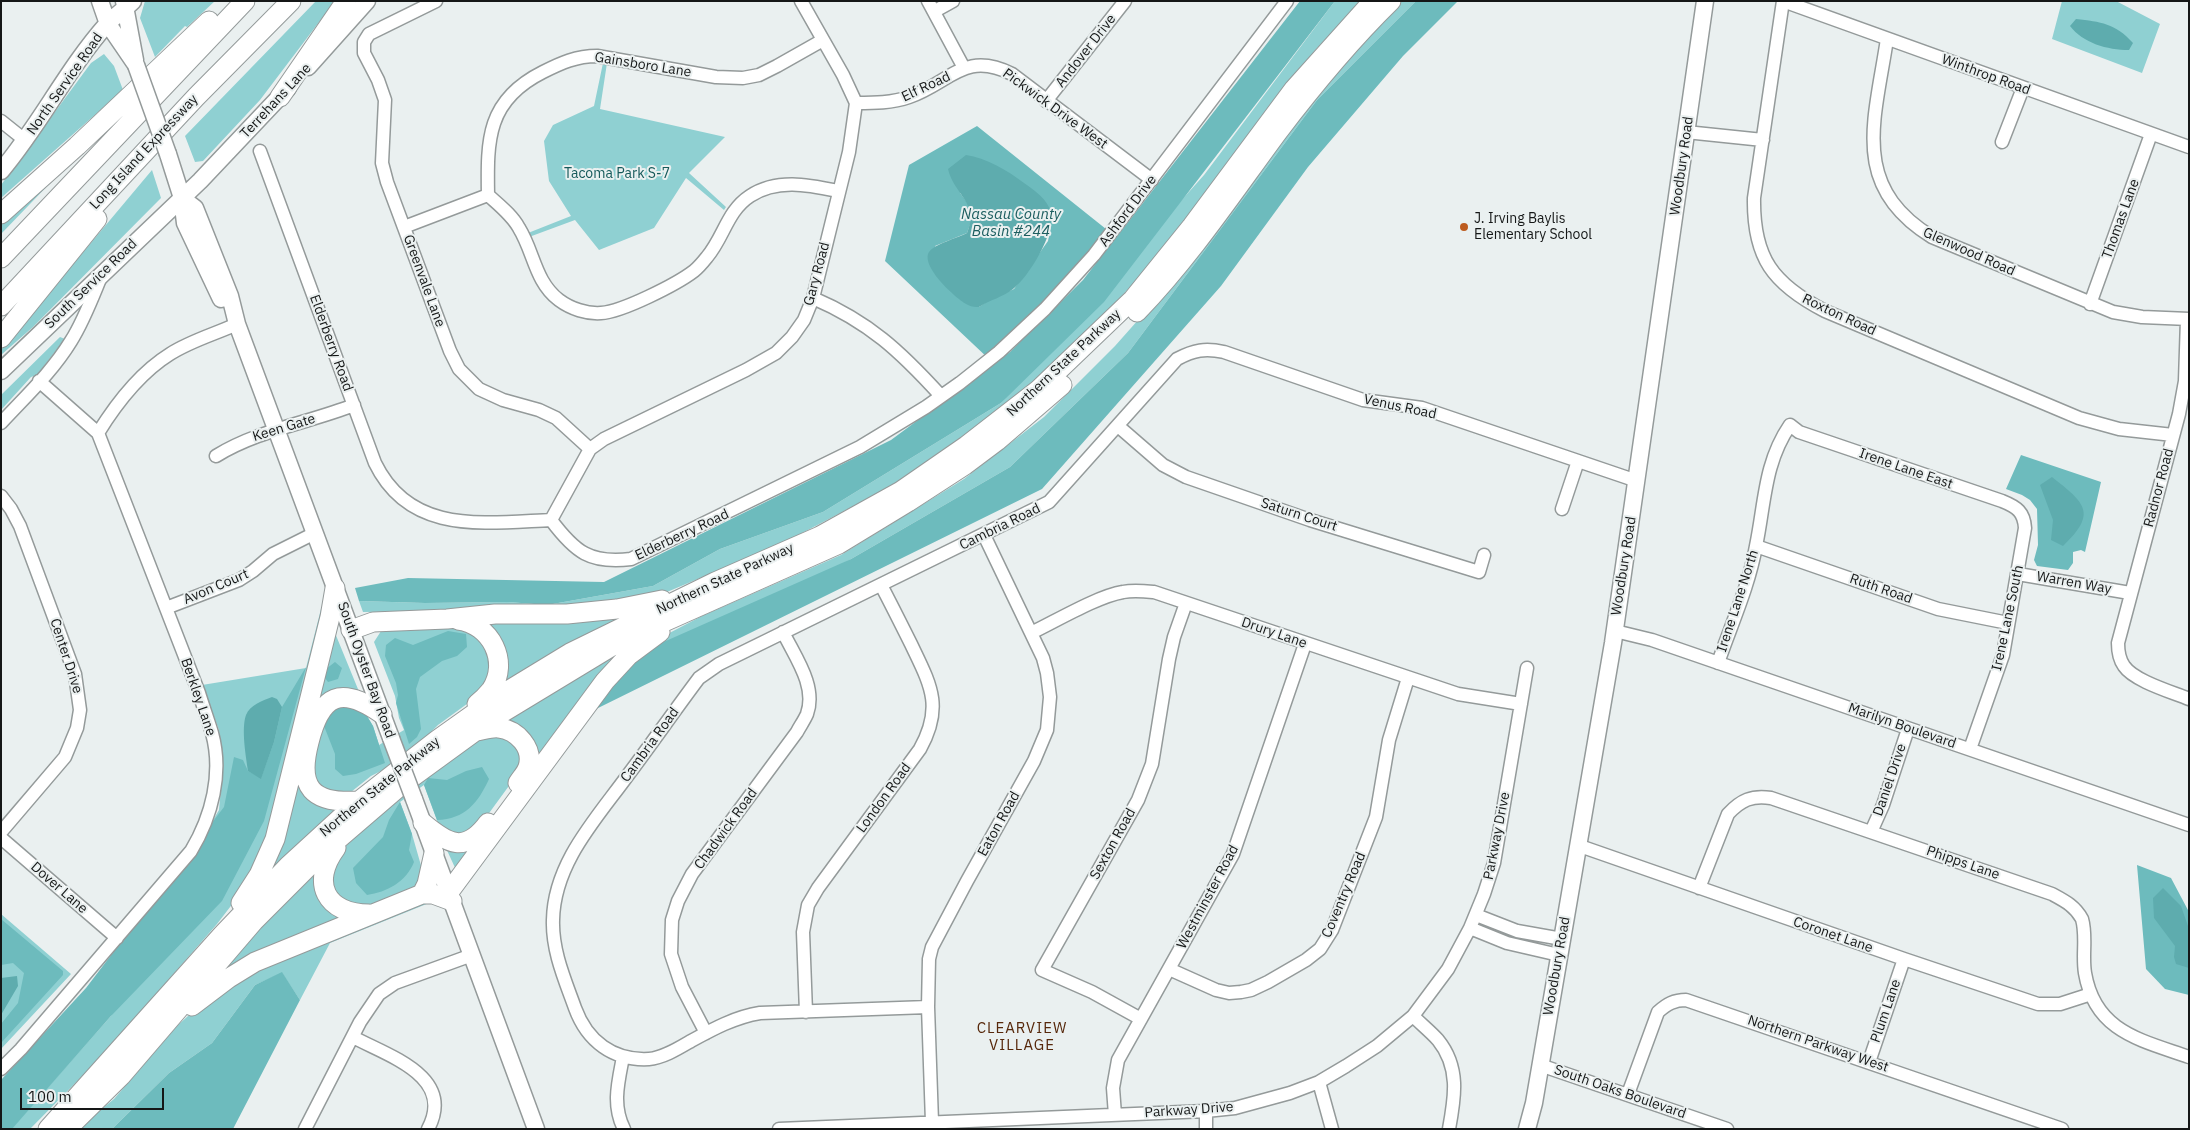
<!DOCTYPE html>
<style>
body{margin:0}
#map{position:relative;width:2190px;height:1130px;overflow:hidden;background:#eaf0f0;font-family:"IBM Plex Sans",sans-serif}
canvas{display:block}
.frame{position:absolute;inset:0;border:2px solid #151717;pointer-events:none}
.scale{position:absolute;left:20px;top:1088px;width:144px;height:22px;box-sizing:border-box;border:2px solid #151717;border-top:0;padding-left:6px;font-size:15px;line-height:18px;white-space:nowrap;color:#151717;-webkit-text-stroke:4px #eaf0f0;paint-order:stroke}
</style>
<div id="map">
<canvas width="2190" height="1130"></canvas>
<div class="frame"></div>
<div class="scale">100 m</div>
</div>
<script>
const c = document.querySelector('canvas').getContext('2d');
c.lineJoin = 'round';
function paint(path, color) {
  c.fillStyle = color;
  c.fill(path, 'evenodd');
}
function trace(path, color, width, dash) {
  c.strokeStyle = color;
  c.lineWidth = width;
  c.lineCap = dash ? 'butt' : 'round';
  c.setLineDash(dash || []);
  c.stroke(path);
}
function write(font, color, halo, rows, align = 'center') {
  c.font = font + ' "IBM Plex Sans",sans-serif';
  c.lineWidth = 4;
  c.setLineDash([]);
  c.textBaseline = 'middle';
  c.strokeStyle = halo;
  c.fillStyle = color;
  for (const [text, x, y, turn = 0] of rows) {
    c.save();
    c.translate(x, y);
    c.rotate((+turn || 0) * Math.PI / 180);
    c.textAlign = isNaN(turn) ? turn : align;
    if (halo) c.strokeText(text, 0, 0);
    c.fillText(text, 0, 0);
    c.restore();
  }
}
paint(new Path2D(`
 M145 1H215L187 27 185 26 155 57 140 18Z
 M316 1H335L260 100 203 161 195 162 185 136Z
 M1335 1H1362L1316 49 1178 234 1072 351 1005 408 890 487 783 543 667 592 614 604 559 610 363 612 359 601 425 603 508 602 547 605 653 586 720 549 823 512 1001 403 1204 175Z
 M1401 1H1416L1317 100 1128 353 1010 467 851 559 606 692 587 709 656 640 702 616 841 555 964 479 1044 417 1115 346 1178 275 1290 125 1378 22Z
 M2062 1H2116L2160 24 2142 73 2052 39Z
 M104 54 114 66 123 90 1 198V185L91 63Z
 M603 63H607L600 109 725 137 689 173 726 207 724 210 686 178 654 228 599 250 575 220 529 237 528 233 571 216 549 181 544 141 553 125 594 106Z
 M83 149 1 234V218Z
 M152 170 161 198 33 327 1 355V350Z
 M60 337 65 339 37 375 31 377 1 410V395Z
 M321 609 324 614 271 832 250 881 217 924 103 1055 30 1129H11L111 1016 193 854 219 810 223 766 219 730 202 685 306 668Z
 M630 614 504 684 484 619Z
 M475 627 495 661 482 693 438 725 414 749 389 767 371 776 351 792 329 794 310 778 319 717 364 711 373 726 379 745 404 730 399 718 395 696 374 642 383 628Z
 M335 633 360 694 310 714Z
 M629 647 528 774 505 717Z
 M496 733 519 745 522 768 476 831 465 837 439 826 424 785 400 802 412 834 422 869V879L415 889 365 908 337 902 328 867 334 857 360 833 377 812 485 736Z
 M297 762 334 811 268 874Z
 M475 842 457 872 445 846Z
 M316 867 318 878 359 916 215 981 229 959Z
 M429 897 434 901 330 943 300 1000 282 973 255 985 212 1043 169 1073 112 1129H77L114 1099 178 1025 208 998 239 975Z
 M1 914 71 974 1 1049Z`), '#8fd0d2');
paint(new Path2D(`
 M1300 1H1335L1104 302 1001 403 823 512 720 549 653 586 547 605 508 602 425 603 359 601 355 588 408 578 604 582 891 440 1010 352 1083 280Z
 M1416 1H1458L1403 56 1308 167 1221 286 1042 489 594 710 606 692 650 648 851 559 1010 467 1128 353 1317 100Z
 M977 126 1111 233 990 360 885 261 909 165ZM960 193 1051 225 1048 241 1014 289 989 300 979 307 935 246 967 233C975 214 972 208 960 193Z
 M2021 455 2101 482 2085 552 2081 550 2073 552V563L2068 570 2037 566 2034 560 2038 545 2037 509 2030 500 2022 495 2006 489Z
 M448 631 466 634 467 647 457 656 442 661 420 677 416 689 421 729 417 737 409 744 396 703 398 695 396 683 385 656 386 645 395 638 413 645Z
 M335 662 342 668 338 679 328 682 325 678 326 669Z
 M306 667 264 821 222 901 111 1016 12 1129H1V1080L86 988 224 807 234 757 243 760 248 771 261 778 274 742 282 707Z
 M338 702 364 711 373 726 385 763 356 774 343 776 335 769V754L324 726 326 714Z
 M482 767 489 779C478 803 465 819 437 820L424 785 428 778 447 780 466 771Z
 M400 802 412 834 409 850 414 862C406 882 387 892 367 895L356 883 353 868 383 837 389 820Z
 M2137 865 2171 878 2189 912V995L2165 989 2146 969Z
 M1 919 63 971V975L1 1043V1024L18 1003 24 973 13 963 1 965Z
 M282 972 300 1000 233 1129H112L169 1073 212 1043 255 985Z`), '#6dbbbd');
paint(new Path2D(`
 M2076 19C2101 22 2115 23 2133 43L2129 50C2107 50 2083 43 2070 26Z
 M966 155C986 158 1007 170 1024 183 1034 190 1048 199 1051 213 1056 232 1028 278 1013 289 1003 297 990 300 979 307 976 307 972 307 968 305 956 299 920 266 929 252 935 244 957 238 967 233 980 203 954 195 948 169Z
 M2052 477C2085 503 2098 513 2063 546L2051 540 2053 520 2040 485Z
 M272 697 277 699 282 707 274 742 261 779 248 771C246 757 241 729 246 715 250 705 262 701 272 697Z
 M2163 888 2181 906 2189 929V968L2176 964 2174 957 2175 946 2154 918 2153 898Z
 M17 976 18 986 1 1015V978Z`), '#5eacae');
const minor = new Path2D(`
 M436 1 369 34 364 42V53L378 80 385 100 382 163 387 182 450 351 459 369 479 389 503 400 539 410 556 418 590 449
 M928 1 964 68
 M1783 1 1754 198C1753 258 1773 284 1825 311L2079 418 2119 429 2173 435
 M1783 1 2189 147
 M935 11 953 1
 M1887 39C1875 120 1849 186 1932 237L2113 312 2142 317 2189 319
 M1046 101 1125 1
 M856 103C874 103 892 103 909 97 950 83 964 50 1012 74L1152 180
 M1 121 26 141
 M1686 132 1763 140
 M2002 142 2023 88
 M260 151 375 463C410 535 483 523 551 520 575 552 590 564 631 559L860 447 926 407 960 383 999 352 1045 309 1094 255 1287 1
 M488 195C499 205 512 215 519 228 534 252 535 282 559 300 571 309 587 314 601 313 622 312 677 284 694 271 699 267 703 262 707 257 724 237 727 211 750 196 777 178 809 185 838 191
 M404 227 488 195C487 139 487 100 543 72 561 63 576 56 597 56L716 77 743 78 759 75 777 66 823 40
 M813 298C869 322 900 351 941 396
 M2090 304 2151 134
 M2187 319 2185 381 2179 414 2118 643C2118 651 2119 659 2124 666 2134 681 2172 692 2189 699
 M1 423C25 397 52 372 71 341 83 322 91 301 100 279
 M1118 426 1163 465 1186 477 1310 520 1479 572 1484 555
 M98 433C116 404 141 372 170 354 190 341 215 334 237 324
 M216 456C258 430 308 423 354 405
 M1 496 11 509 20 526 75 674 80 710 77 728 65 757 1 832
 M1562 509 1578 461
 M551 520 590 449 604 439 746 370 776 353 792 337 804 320 813 298 849 152 856 103 843 75 801 1
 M1756 546 1938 609 2008 623
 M2018 574 2130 593
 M166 608 239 580 253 571 273 554 315 533
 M1615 631 1652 640 2189 825
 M1031 633C1056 621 1098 596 1123 592 1133 590 1143 591 1154 592L1458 694 1521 704
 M1718 663C1731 625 1749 586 1756 546 1765 503 1764 463 1790 425L1799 432 2002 501C2017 507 2024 512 2025 528L2003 655 1970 749
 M1871 832 1883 805 1908 729
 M1 838 117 938
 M1577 845 1904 959 2038 1004H2060L2091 994
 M1699 888 1728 814C1741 800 1752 795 1771 798L2052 894C2065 901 2075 906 2082 919 2087 936 2082 955 2085 973 2095 1032 2141 1040 2189 1057
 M1476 915 1517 931 1562 939
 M1470 928 1507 943 1559 955
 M1169 969 1216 990 1229 993 1241 992 1251 990 1268 982 1306 960 1320 949 1332 930 1376 817 1389 740 1408 678
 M928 1007 760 1013C735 1017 713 1029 691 1041 679 1048 663 1058 649 1059 613 1061 587 1041 575 1008 565 980 552 951 553 920 554 863 596 819 628 775 652 743 675 710 699 678L719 664 1049 502 1177 359C1194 350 1205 348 1224 352L1363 400 1422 408 1637 481
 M806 1012 803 932 808 905 818 888 920 749C944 706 930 684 911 644 901 624 891 604 881 585
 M1413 1016C1421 1024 1431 1032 1438 1040 1460 1067 1455 1097 1449 1129
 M1141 1019 1092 992 1042 970 1138 800 1152 764 1169 659 1174 637 1186 603
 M706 1033 682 987 671 954 672 920 678 901 692 874 797 732C800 726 804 721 807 714 817 686 795 657 783 632
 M353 1037C388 1056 456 1076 428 1129
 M623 1057C618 1083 612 1105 624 1129
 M1869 1062 1904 959
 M1540 1065 1727 1129
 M1 1069 21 1049 191 851C212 816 223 773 212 733 208 720 203 706 199 693L98 433 39 381
 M1319 1082 1332 1129
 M1628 1094 1658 1012C1667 1004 1674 1000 1686 1000L2062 1129
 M1206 1111V1129
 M1115 1115 1113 1088 1118 1060 1233 854 1305 644
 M932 1122 928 1007 929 959 932 947 967 881 1034 761 1047 730 1050 697 1047 673 1043 658 984 535
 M305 1129 360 1022 379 994 395 983 472 955
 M779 1129 1206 1111 1235 1108 1290 1093 1319 1082 1346 1066 1377 1046 1413 1016 1448 969 1470 928 1484 894 1494 863 1527 668`);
const major = new Path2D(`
 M100 1 108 24 136 65
 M124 1 135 60
 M308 67 367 1
 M168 154 182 198 185 223 221 299
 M1 171C40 125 67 69 107 24 115 16 125 9 133 1
 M182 198 195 208 230 296 237 324 391 738
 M1 371 200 181 288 88
 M414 799 536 1129
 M1527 1129 1534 1103 1613 643 1705 1`);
const highway = new Path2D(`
 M280 97 346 1
 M1 214 77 146 209 21
 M1 258 245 1
 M1 306 196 97 291 1
 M1137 312C1190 257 1232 194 1277 133 1312 87 1350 41 1391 1
 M1 338 97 219
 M458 620C491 624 510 662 491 690 487 695 482 700 477 704
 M351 630 373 622 447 619 495 614H567L617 609 662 600
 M476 731C483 730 492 727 499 728 517 730 534 748 528 767 526 773 521 778 518 783
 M359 801C312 804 297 788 309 742 321 694 341 685 382 714
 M423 823C448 844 465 854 488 823
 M336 848C310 883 326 914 369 914
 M449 892 605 681 629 655 660 632
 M422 894 427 884 434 853
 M241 903 259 875 275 839 330 617 335 588
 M192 1006 229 978 255 962 422 894H433L452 901
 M48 1129 222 935 288 866 359 801 437 740 496 698 570 653 715 582 820 536 901 491 966 446 1038 390 1133 299 1192 226 1294 89 1373 1
 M67 1129 121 1076 254 921 322 853 400 786 492 719 619 642 839 544 908 502 965 465 997 441 1062 385`);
trace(minor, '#949a9a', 15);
trace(major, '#949a9a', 19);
trace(highway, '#949a9a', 21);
trace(minor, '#fff', 12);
trace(major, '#fff', 16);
trace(highway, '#fff', 19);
const majorBridge = new Path2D(`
 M136 65 168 154
 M391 738 414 799`);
trace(majorBridge, '#949a9a', 19, []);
trace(majorBridge, '#fff', 16);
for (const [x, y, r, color] of [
 [1464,227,5,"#bd5b1e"]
]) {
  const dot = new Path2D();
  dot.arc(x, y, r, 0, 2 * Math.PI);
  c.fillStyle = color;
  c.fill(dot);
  trace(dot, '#eaf0f0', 2);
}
write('14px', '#151717', '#eaf0f0', [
 ["Andover Drive",1086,51,-52],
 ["Gainsboro Lane",643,65,9],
 ["Winthrop Road",1986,75,20],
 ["North Service Road",65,84,-55],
 ["Elf Road",926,87,-25],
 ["Terrehans Lane",276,101,-47],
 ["Pickwick Drive West",1055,109,36],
 ["Long Island Expressway",144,152,-47],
 ["Woodbury Road",1682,166,-82],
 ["Ashford Drive",1128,211,-53],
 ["Thomas Lane",2121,219,-70],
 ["Glenwood Road",1969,252,24],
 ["Gary Road",817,274,-75],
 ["Greenvale Lane",424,281,70],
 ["South Service Road",91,284,-44],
 ["Roxton Road",1839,315,25],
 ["Elderberry Road",331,343,70],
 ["Northern State Parkway",1064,363,-43],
 ["Venus Road",1400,407,12],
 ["Keen Gate",284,428,-17],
 ["Irene Lane East",1906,469,19],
 ["Radnor Road",2159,488,-75],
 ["Saturn Court",1299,515,18],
 ["Cambria Road",1000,527,-26],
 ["Elderberry Road",682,535,-25],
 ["Woodbury Road",1624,566,-81],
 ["Northern State Parkway",725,579,-25],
 ["Warren Way",2074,583,10],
 ["Avon Court",216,587,-23],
 ["Ruth Road",1881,589,19],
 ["Irene Lane North",1738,601,-72],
 ["Irene Lane South",2008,618,-78],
 ["Drury Lane",1274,633,19],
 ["Center Drive",66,656,72],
 ["South Oyster Bay Road",366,670,70],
 ["Berkley Lane",198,697,71],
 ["Marilyn Boulevard",1902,726,19],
 ["Cambria Road",650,745,-54],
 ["Daniel Drive",1890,780,-71],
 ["Northern State Parkway",380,787,-39],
 ["London Road",884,798,-54],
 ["Eaton Road",999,824,-61],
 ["Chadwick Road",726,829,-54],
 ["Parkway Drive",1497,836,-79],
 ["Sexton Road",1113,844,-61],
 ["Phipps Lane",1963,863,19],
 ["Dover Lane",59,888,41],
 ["Coventry Road",1344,895,-67],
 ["Westminster Road",1208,897,-62],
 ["Coronet Lane",1833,935,19],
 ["Woodbury Road",1557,966,-80],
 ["Plum Lane",1886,1011,-71],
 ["Northern Parkway West",1818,1044,19],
 ["South Oaks Boulevard",1620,1092,19],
 ["Parkway Drive",1189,1110,-4]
]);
write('14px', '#15595a', '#eaf0f0', [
 ["Tacoma Park S-7",617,174]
]);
write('14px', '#151717', '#eaf0f0', [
 ["J. Irving Baylis",1474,219],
 ["Elementary School",1474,235]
], 'left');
write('italic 15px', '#1d5e60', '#eaf0f0', [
 ["Nassau County",1011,215],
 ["Basin #244",1011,232]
]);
c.letterSpacing = '1px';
write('15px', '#57280b', '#eaf0f0', [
 ["CLEARVIEW",1022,1029],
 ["VILLAGE",1022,1046]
]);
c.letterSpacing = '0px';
</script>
